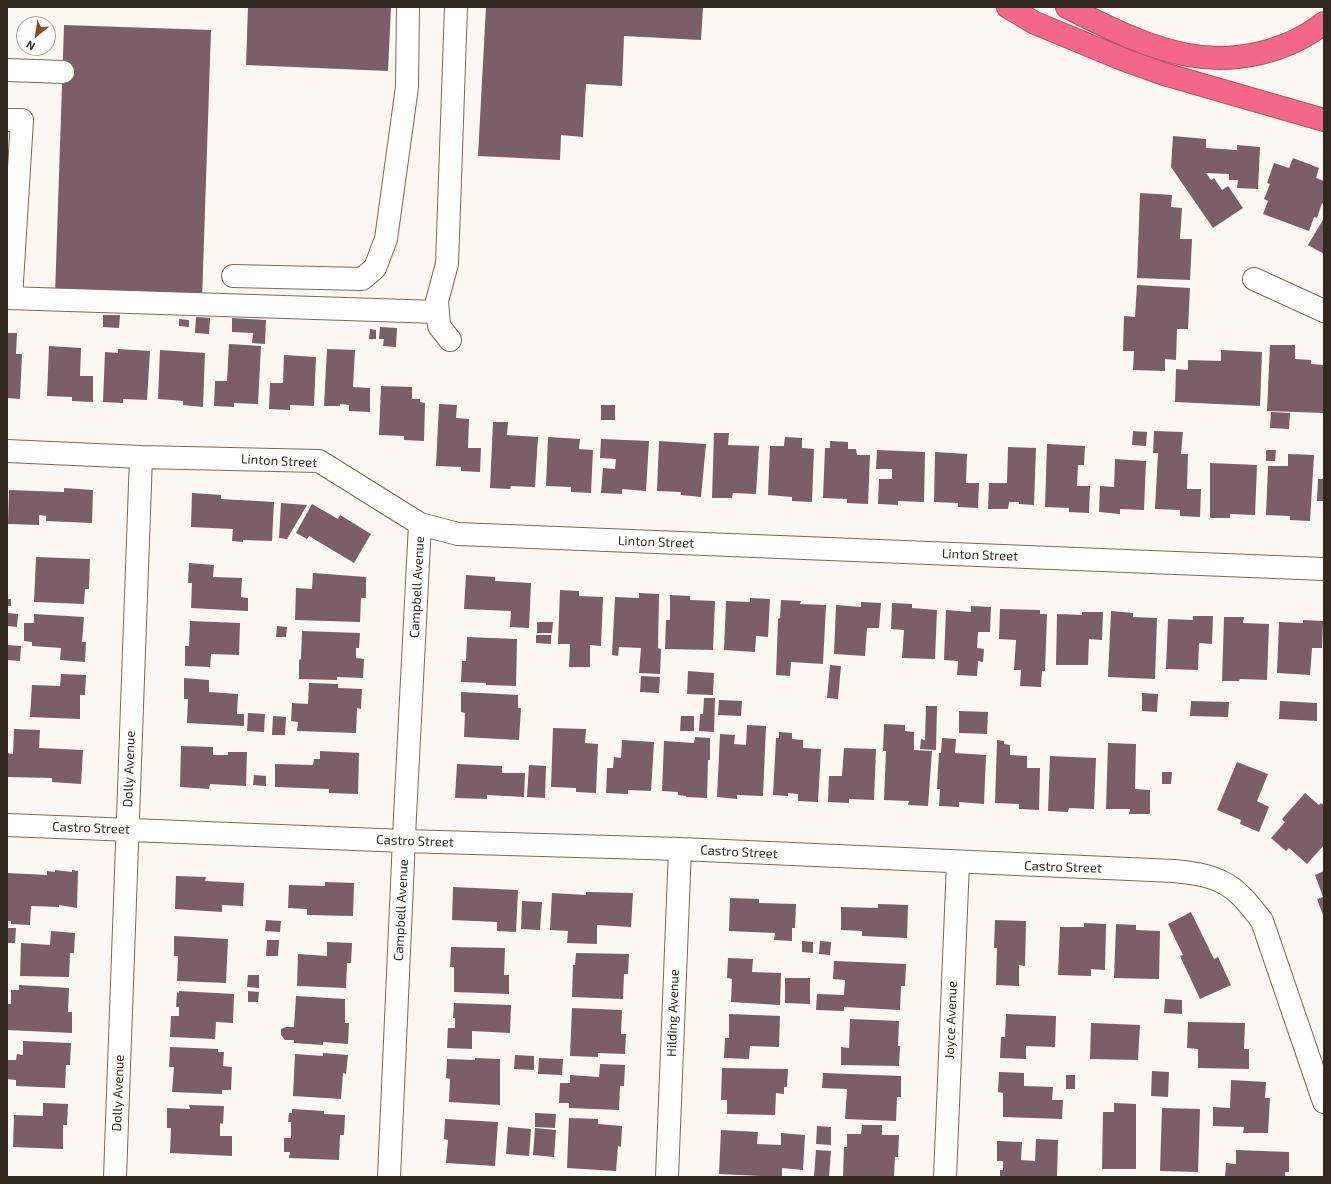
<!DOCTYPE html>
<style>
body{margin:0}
#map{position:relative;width:1331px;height:1184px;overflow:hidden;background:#fbf7f2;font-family:"Exo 2",sans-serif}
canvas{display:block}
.frame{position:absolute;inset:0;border:8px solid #31291f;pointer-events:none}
.north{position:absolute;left:16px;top:16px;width:40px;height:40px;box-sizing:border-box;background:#fff;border:1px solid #ada9a5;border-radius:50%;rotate:210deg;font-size:11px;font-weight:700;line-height:16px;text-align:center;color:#31291f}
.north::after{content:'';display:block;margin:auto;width:14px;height:18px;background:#8d4c17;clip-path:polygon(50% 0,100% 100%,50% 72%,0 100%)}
</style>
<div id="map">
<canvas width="1331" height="1184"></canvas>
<div class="frame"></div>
<div class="north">N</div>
</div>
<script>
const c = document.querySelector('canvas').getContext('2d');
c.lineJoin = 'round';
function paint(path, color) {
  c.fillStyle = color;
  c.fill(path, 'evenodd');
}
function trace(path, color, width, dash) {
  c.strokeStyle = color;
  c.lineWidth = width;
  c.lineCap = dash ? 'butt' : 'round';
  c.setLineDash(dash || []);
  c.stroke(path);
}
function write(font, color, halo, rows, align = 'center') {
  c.font = font + ' "Exo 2",sans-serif';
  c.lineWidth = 4;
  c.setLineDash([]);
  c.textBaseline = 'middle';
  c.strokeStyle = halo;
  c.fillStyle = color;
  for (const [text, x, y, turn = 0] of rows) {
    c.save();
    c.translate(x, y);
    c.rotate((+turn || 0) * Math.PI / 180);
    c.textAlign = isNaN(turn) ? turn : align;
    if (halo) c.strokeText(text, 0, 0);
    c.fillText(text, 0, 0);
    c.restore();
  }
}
paint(new Path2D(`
 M248 7H391L388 71 246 65Z
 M486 7H703L701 40 624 36 622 86 586 84 583 137 561 135 560 160 478 156Z
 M64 25 211 30 202 300 55 295Z
 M1173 136 1206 139V148L1237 150V145L1260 147 1258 189 1237 188 1238 180H1229V174L1206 173 1211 180 1214 178 1222 190 1228 186 1243 208 1213 228 1171 167Z
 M1293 158 1319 168 1316 178 1324 181V204L1322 203 1317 218 1314 217 1309 231 1263 214 1268 201 1264 199 1270 184 1267 183 1274 163 1289 168Z
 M1140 193 1172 195 1171 207 1182 208 1180 239H1192L1190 280 1137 278Z
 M1324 218V254L1308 245Z
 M1137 285 1190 288 1188 329H1177L1176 360 1165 359V371L1133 370 1134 351H1123L1124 316 1135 317Z
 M103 315H120L119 328 103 327Z
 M196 317 210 318 209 334 195 333Z
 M232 318 266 320 265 344 252 343 253 333 232 332Z
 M179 319 189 320V327L179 326Z
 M380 327 397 328 396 347 383 346 384 339H379Z
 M370 329 376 330V339H369Z
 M7 333H17L16 354H22L20 399 7 398Z
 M229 344 261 346 258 404 234 403V407L214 406 215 381H227Z
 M1270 345H1295V359L1311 360V364L1324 365V413L1267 411Z
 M49 346 81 348 80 376H93V402L72 401V397L47 396Z
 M118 349 150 351 147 400 123 399V403L103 402 105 352 118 353Z
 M327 349 355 350 353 387 370 388V412L349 411V405L340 404V406H324Z
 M160 350 205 353 203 407 183 405V401L158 399Z
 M1221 350 1262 352 1260 406 1175 402 1176 369 1188 370V360L1221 361Z
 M284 355 316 357 314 406 290 405V410L269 409 270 383H283Z
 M381 386 412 387V399H420V402L425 403 424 441 404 440V436L379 435Z
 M439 404 457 405 456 418 469 419 468 448H481L480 472 461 471V467L436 466Z
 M601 405H615V420H601Z
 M1271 412 1290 413 1289 429 1270 428Z
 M493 422H508L507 435 538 437 535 487 511 486 510 489 490 488Z
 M1133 431 1147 432 1146 446 1132 445Z
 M1154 431 1183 432 1181 454H1188L1187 489H1201L1200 517 1180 516V510L1155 509 1158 453H1153Z
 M714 433H729L728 445 759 446 756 494 733 493 732 498H712Z
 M548 437 580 439 579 449 593 450 591 493 571 492V487L546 486Z
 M785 437 802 438V448L814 449 812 502 792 501V497L768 495 770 446H784Z
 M601 439 649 441 646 491 622 489V494L601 493 603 468 615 469 616 459 600 458Z
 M659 441 706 444 701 497 681 495V492L657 491Z
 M830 441 848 442V449H856L857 455H870L868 504 847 503V499L823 498 825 448H830Z
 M1047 444 1085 446 1084 465H1078L1077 486H1090L1089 513 1069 512V508L1045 507Z
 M1008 447 1036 448 1034 505 1019 504V502H1009L1008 509H988L989 483H1007Z
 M877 450 925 452 924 502 898 501V505L878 504 879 479H892V469H876Z
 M1266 450H1276L1275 461H1266Z
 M935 452 967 454 966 483H979L978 508 958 507V503L934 502Z
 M1288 454 1314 455 1310 521 1290 520V516L1266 515 1268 466H1288Z
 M1115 459 1146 461 1144 510 1120 509V514L1099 512 1100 486 1114 487Z
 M1210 463 1257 465 1255 515 1230 514V518H1210Z
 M1318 479H1324V501H1317Z
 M64 488 93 490 92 523 46 521V516L39 515V525L8 524 9 490 64 492Z
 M192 493 221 495V499L274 502 272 541 243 540V542L232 541 233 529 191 527Z
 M281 503 307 505 287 539 279 538Z
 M312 504 338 519 340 515 371 534 354 563 309 536 307 539 296 533Z
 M36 557 90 559 89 589H85L84 604 34 602Z
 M189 563 214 565 213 577 242 578 241 597 248 598V611L191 608 192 583H188Z
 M313 573 366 577V598H361L360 622 295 620 296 588 312 589Z
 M466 575 495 577V581L531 583 529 628 510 627 511 611 464 609Z
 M560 590 579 591V596L603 597 601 646 590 645V667H569L570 644H558Z
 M639 593 659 594 658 648 661 649 660 674 639 673 641 648 619 647 618 656 612 655 615 597 639 598Z
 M670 595 690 596V600L715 601 713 650 665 649 666 620H670Z
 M750 598 770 599 768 637 756 636 755 652 724 650 726 601 750 602Z
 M7 599H11V606H7Z
 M781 600 801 601 800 604 826 605 823 664 791 662 790 676 776 675 778 619 780 618Z
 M861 602 881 603 879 628H867L865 656 834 654 836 605 861 607Z
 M892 603 912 604V608L937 610 935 659 902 658 904 630 891 629Z
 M971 606 991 607 990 632H978L977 648 984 649 983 662 978 661 977 676 957 675 958 661 944 660 946 610 971 612Z
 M1000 609 1040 610V614H1047L1045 671H1042L1041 687 1020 686 1021 670H1014L1016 640 999 639Z
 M1111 611 1133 613V617L1157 618 1155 679 1108 677Z
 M1082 612H1103L1102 640 1089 639 1088 665H1056L1057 614 1082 615Z
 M7 613 18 614 17 627 7 626Z
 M34 614 84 617 82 642H86L85 662 60 660 61 648 32 646V642L24 641V623H34Z
 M1193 616H1213L1212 644 1199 643 1198 670 1166 669 1168 619 1193 620Z
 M1224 617H1244L1243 623 1269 624 1267 680 1240 679 1239 681H1222Z
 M1303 620 1323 621 1322 648H1312L1310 675 1277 673 1279 622 1303 623Z
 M190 621 240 623 239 655 211 654 210 667 185 666V646H189Z
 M537 622H553L552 633H537Z
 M277 626 287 627 286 637H276Z
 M302 631 360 633 359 648H356V658L364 659 363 678 337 677V680L299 679V660L301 659Z
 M536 635H551V644L536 643Z
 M467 637 517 639 516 686 486 685V683L461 682 462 661H466Z
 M7 645 21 646 20 661 7 660Z
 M830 665 841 666 838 699 827 698Z
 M688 671 714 673 713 695 687 694Z
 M61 674 86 675 85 695H80V719L30 717 32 685 60 686Z
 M641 676 660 677 659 693 640 692Z
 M184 678 209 680V692L238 694 237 714H244V726L187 723 188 699H184Z
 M309 683 338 684V688L362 689 361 709 357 708 356 733 297 731 298 722 291 721 292 703 308 704Z
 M461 692 518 695V708H521L519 740 464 737 465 713 461 712Z
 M1142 693 1158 694 1157 712 1142 711Z
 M704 698H715L714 732 699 731 700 714H703Z
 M719 700 742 701 741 716 718 715Z
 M1191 701 1229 702 1228 717 1190 716Z
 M1280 701 1317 703V721L1279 719Z
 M926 706H937L936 750 920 749 921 739 925 740Z
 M959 711 988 712 987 734 959 733Z
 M248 713 265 714 264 732 247 731Z
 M273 716 286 717 285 735H272Z
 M681 716H694V731H680Z
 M884 724 905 725V731L914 732V750L932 751 928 806 908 805 909 801 884 800 886 751H883Z
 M747 725 766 726 763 796 737 795V799L717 797 720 734 735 735 734 744 746 745Z
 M553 728 586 729 585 743 598 744 596 793 576 792V788L551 787Z
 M14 729 40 730 39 748 83 750 81 784 52 782V778L7 777V753L13 754Z
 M779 732 792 733V739L803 740V748L821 749 818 802 798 801V794L788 793V796L773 795 776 738H779Z
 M695 737 710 738V760H708L707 798 686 797V796L678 795V792L662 791 664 741 694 743Z
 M942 738 956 739 955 753 986 755 984 804 959 802V807L939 806 940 789H937L939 753H941Z
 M622 740 654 742 651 791 628 790V794L606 793 607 768H613L614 757 621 758Z
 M997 740 1004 741V744L1010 745V755L1027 756V768H1040L1039 810 1019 809V804L995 803Z
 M1108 743 1136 744 1135 789 1150 790V814H1129L1130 809H1106Z
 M181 746 213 747V755H228V752H247L246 786 210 784 209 789 180 787Z
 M844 748 876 749 874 800 849 799V803L828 802 829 776H842Z
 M320 751 359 753 358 794 329 793V789L275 787V764L313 765 314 759H320Z
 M1050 756 1096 758 1094 809 1069 808 1068 812 1048 811Z
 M1237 762 1268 774 1257 801 1269 807 1259 832 1240 824 1241 820 1217 810Z
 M457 764 502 766V773H525L524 797 487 795V799L455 798Z
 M529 765 546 766 545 798 527 797Z
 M1162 772H1172L1171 784H1162Z
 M254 775 266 776V786L253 785Z
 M1305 793 1319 805 1321 803 1324 805V845L1307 864 1289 848 1286 851 1271 838 1285 822 1282 819Z
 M55 870 72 872V870L78 871 77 908 59 905V907L31 906 30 925 11 924V921H7V873L47 875V871L55 872Z
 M1324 871V918L1317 899 1323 897 1315 875Z
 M176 876 206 877 205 881 244 883 243 906 222 905V912L175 909Z
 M325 882 354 883 353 916 307 915V909L288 908 289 885 325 886Z
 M453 887 518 890 516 932 497 931V922L452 920Z
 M586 892 633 893 631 927 597 925V944L567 943 568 931 550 930 552 893 586 895Z
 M730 898 759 899V903L796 904 795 928H792V941L774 940 775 933 729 931Z
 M522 901 542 902 540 930 521 929Z
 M878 904 908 905 907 938 862 936V931L841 930V907L878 908Z
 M1191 912 1214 959 1218 957 1231 985 1200 999 1180 956 1183 955 1168 924Z
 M266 920 281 921 280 932 265 931Z
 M995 920 1026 921 1025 966 1019 965V986L996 985 997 948H994Z
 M1084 923 1106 924 1105 970 1091 969V976L1058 975 1060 927H1084Z
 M1116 924 1136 925V930L1160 931 1159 979 1114 978Z
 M7 928H16L15 943H7Z
 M51 931 75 933 74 953H70L69 977 20 976 21 943 50 945Z
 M174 936 228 939 226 983 177 981 178 956H174Z
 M267 940H279L278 956H266Z
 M802 941 813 942V953L802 952Z
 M820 941 831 942 830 955 819 954Z
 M327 942 352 943 351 963H347L346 988 297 986 298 954 327 956Z
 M451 947 505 948 504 975H509V994L454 992V967H450Z
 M576 953 629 954 628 974H624L623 999 572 997 573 965H575Z
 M728 958 753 959 752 972 781 973 780 1005 731 1002 732 979 727 978Z
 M834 961 906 964 905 986H901L900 1010 844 1007V1011L816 1010 817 994 844 995 845 980 833 979Z
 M248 975H259V988L247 987Z
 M785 978H810V1004L785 1003Z
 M19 985 69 988 68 1012H72V1033L7 1030V1004H11V990H19Z
 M179 991 234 994 233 1023 216 1022 215 1039 170 1037 171 1016H179V1007H176L177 992 179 993Z
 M248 991 259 992 258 1002H248Z
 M296 996 345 999V1023H349L348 1044 323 1042V1045L294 1043V1040H285L281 1035V1029L286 1027H294Z
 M1165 999 1182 1000V1014L1164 1013Z
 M454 1003 511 1005 510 1033 472 1031V1049L447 1048 448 1028H455V1018H453Z
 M572 1008 622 1010 621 1034H626L625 1054 598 1053V1057L570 1056Z
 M729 1014 780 1016 779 1047 750 1046 749 1059 724 1058 725 1038H729Z
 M1006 1014 1056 1016 1055 1047 1026 1046V1059L1000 1058 1001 1037H1005Z
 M850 1019 899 1021 898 1046H900L899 1066 841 1065V1047L849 1048Z
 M1188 1022 1245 1023 1244 1049H1249V1069L1198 1068V1049L1187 1048Z
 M1091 1023 1140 1025 1138 1060 1090 1059Z
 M23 1041 71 1043 70 1065H66L65 1088 16 1086V1080L7 1079V1060H16L17 1054 23 1055Z
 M170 1047 218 1049V1052H224L223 1066 232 1067 231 1090H222V1094L172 1092 174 1067H169Z
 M323 1053 348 1055 346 1074 343 1073 341 1099 293 1096 295 1054 323 1056Z
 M515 1055 534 1056V1070L514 1069Z
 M475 1058 500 1059V1105L449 1102 450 1079 446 1078 447 1059 475 1060Z
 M539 1058 563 1059 562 1075 538 1074Z
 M600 1064 625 1065 624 1086H620L619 1110 569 1108V1103H559L560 1083H570V1075L599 1077Z
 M722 1068 788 1069 787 1087H784V1094L776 1093 775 1115 727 1114V1100H721Z
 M1152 1071 1169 1072 1168 1097 1151 1096Z
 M999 1072 1024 1073V1086L1053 1087 1052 1100H1063L1062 1119 1003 1117V1093L998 1092Z
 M823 1073 901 1076V1097H897L896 1121 845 1119 847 1089 822 1088Z
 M1066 1075H1075V1089H1066Z
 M1231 1080 1266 1082 1265 1098H1270L1268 1133H1243L1244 1127 1213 1126V1107L1230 1108Z
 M43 1103 68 1104 67 1125H63V1149L13 1147 14 1115 43 1116Z
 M1114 1103 1136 1104V1169H1102L1103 1112H1114Z
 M189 1105 224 1106 223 1124 220 1123V1136H232V1156L170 1153 171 1128H167V1108L190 1109Z
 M1162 1108 1200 1109 1198 1172 1160 1171Z
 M292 1109 324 1111V1114L345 1115 344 1135H340L339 1160 289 1158 290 1152H284V1138H291V1122H288L289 1113H292Z
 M535 1113 556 1114 555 1128 535 1127Z
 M569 1118 598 1119V1124L622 1126 621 1147 618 1146 616 1171 567 1168Z
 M445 1119 498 1122 495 1166 446 1163 448 1140 444 1139Z
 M862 1125H882V1135H899L898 1157H895L894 1177H843L844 1147H847V1134H861Z
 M817 1126 831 1127V1145L816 1144Z
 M508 1127 531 1129 529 1156 506 1154Z
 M535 1128 556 1130 554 1157 533 1155Z
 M721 1130 758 1132 757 1144 781 1145V1133L805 1135 803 1170 782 1168V1177L719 1174Z
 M1036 1139 1058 1140 1057 1177H1000V1170H1003V1161H997V1141L1022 1142 1021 1160 1035 1161Z
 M816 1150 831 1151 829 1177 814 1176Z
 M1236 1150 1289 1152V1172H1285V1177H1225L1226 1163 1236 1164Z`), '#7c5e68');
const minor = new Path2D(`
 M7 70 63 72
 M7 120H22L11 298
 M233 276 362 279 375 268 386 239 407 87 408 7
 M1254 279 1324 311
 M7 298 438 312
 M450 340 439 326 437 301 447 264 456 7
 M7 451 141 457 319 461 420 524 458 534 1324 569
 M7 825 404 841 680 849 1174 871C1190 873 1207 874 1222 882 1239 890 1251 907 1262 921L1324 1102
 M115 1177 141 457
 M389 1177 405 816 420 524
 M667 1177 680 849
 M945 1177 958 862`);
const highway = new Path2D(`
 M1008 7 1035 23 1122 59 1164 74 1324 120
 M1067 7C1105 26 1145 47 1188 55 1235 64 1287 52 1324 23`);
trace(minor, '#7e6a53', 24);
trace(highway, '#af5163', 24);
trace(minor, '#fff', 22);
trace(highway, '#f36788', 22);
write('13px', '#31291f', '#fff', [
 ["Linton Street",279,461,3],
 ["Linton Street",656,542,2],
 ["Linton Street",980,555,2],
 ["Campbell Avenue",417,587,-87],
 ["Dolly Avenue",129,769,-88],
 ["Castro Street",91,828,2],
 ["Castro Street",415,841,2],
 ["Castro Street",739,852,3],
 ["Castro Street",1063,867,2],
 ["Campbell Avenue",401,910,-87],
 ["Hilding Avenue",673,1013,-88],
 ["Joyce Avenue",951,1020,-88],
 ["Dolly Avenue",118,1093,-88]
]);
</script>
